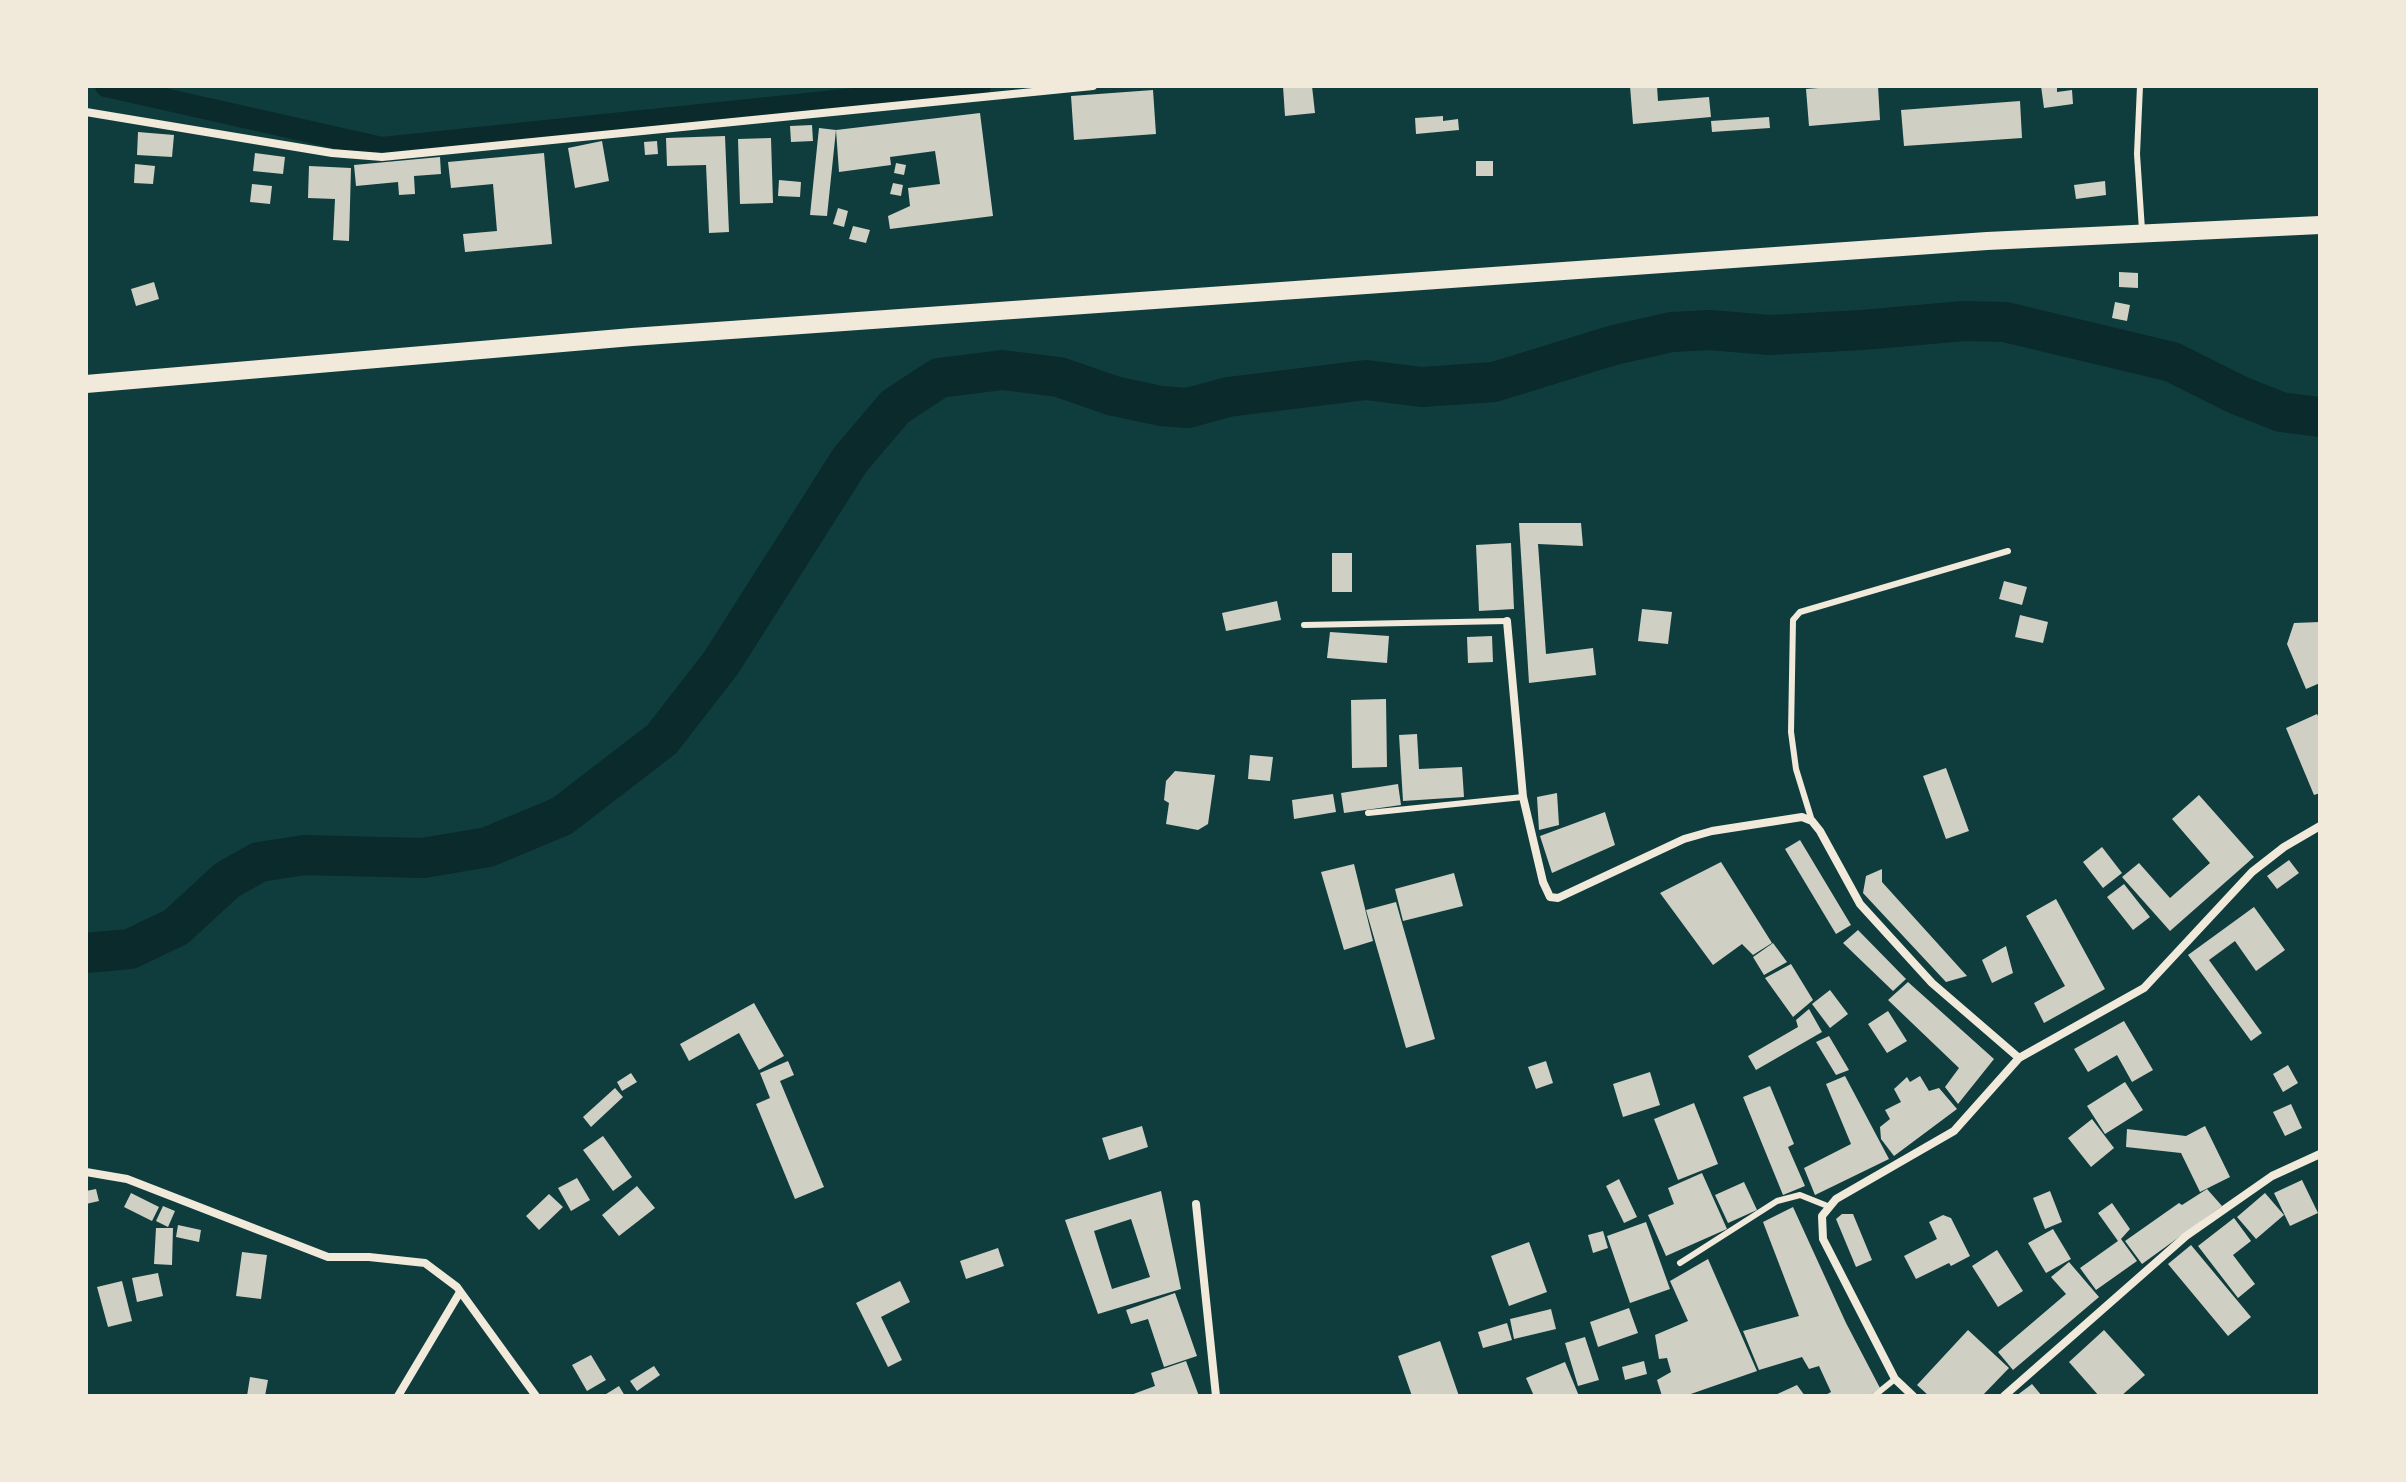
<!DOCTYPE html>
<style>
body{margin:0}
#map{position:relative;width:2406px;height:1482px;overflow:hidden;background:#0f3d3e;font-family:Montserrat,sans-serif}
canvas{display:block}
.frame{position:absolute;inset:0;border:88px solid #f1e9da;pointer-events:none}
</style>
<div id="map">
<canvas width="2406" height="1482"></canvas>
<div class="frame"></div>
</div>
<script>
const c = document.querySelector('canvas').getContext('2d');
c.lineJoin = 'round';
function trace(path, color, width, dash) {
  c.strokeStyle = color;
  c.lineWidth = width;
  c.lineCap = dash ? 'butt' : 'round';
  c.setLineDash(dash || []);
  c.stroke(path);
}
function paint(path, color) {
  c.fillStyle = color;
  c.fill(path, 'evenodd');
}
trace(new Path2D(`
 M106 86 382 148 980 86`), '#0a2a2b', 22);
trace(new Path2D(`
 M86 953 130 949 176 927 227 880 259 862 305 855 423 858 488 847 562 816 662 739 721 663 850 460 895 407 939 378 1002 370 1059 377 1114 396 1161 406 1188 408 1228 397 1366 380 1422 387 1494 382 1614 345 1672 332 1710 330 1769 335 1862 330 1964 321 2005 322 2172 362 2238 395 2281 412 2320 417`), '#0a2a2b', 40);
paint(new Path2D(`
 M1283 86H1312L1315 113 1285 116Z
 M1630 86H1657L1658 101 1709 97 1711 117 1633 124Z
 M1844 86H1878L1880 120 1809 126 1806 89Z
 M2041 86H2057V92L2072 90 2073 104 2044 108Z
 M1153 90 1156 134 1074 140 1071 96Z
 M2020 101 2022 138 1904 146 1901 110Z
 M980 113 993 216 890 229 888 216 910 206 908 188 940 184 935 151 890 157 891 165 839 172 836 130 827 216 810 215 819 128 836 130Z
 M1443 116V121L1458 119 1459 130 1416 134 1415 118Z
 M1769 117 1770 128 1712 132 1711 121Z
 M812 125 813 141 791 142 790 126Z
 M138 132 174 135 172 157 137 155Z
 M725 136 729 232 709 233 706 165 667 166 666 138Z
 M771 138 773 203 740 204 738 139Z
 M602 141 609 181 575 188 568 148Z
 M657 141 658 154 645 155 644 142Z
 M255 153 285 157 283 174 253 171Z
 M544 153 552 244 465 252 463 234 497 231 493 184 451 188 448 162Z
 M440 157 441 174 414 176 415 194 399 195 398 182 356 186 354 165Z
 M1476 161H1493V176H1476Z
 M896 163 906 165 904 175 894 173Z
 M135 164 155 166 153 184 134 183Z
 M309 166 351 168 349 241 333 240 335 199 308 198Z
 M779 180 801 182 800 197 778 196Z
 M2105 181 2106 195 2076 199 2074 185Z
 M893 183 903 185 901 196 890 194Z
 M252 184 272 186 270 204 250 202Z
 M838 208 848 211 844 227 833 224Z
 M853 226 870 230 866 243 849 239Z
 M2119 272 2138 273V288L2119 287Z
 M154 282 159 299 136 306 131 289Z
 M2115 302 2130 305 2127 321 2112 318Z
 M1519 523H1581L1583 546 1538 544 1546 654 1593 648 1596 675 1529 683Z
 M1511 543 1514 609 1479 611 1476 545Z
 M1332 553H1352V592H1332Z
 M2004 581 2027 587 2022 605 1999 599Z
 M1277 601 1281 620 1226 631 1222 613Z
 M1642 609 1672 612 1668 644 1638 641Z
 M2020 615 2048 622 2043 643 2015 637Z
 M2320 622V683L2306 689 2287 644 2294 623Z
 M1330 632 1389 636 1387 663 1327 658Z
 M1492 636 1493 662 1468 663 1467 637Z
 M1386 699 1387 767 1352 768 1351 700Z
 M2317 714 2320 720V793L2314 795 2286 728Z
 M1417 734 1419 769 1462 767 1464 797 1403 801 1399 735Z
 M1250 755 1273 757 1270 781 1248 779Z
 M1946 768 1969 831 1946 839 1923 776Z
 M1175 771 1215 775 1208 824 1198 830 1166 824 1169 803 1164 800 1166 781Z
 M1398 784 1401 805 1344 813 1341 793Z
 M1557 793 1559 825 1539 830 1537 797Z
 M1333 794 1336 812 1294 819 1292 800Z
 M2199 795 2254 857 2170 931 2122 877 2139 863 2170 898 2210 863 2172 819Z
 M1605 812 1615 845 1552 873 1540 836Z
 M1800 840 1851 925 1836 934 1785 849Z
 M2102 847 2122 873 2103 888 2083 862Z
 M2289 860 2299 873 2277 889 2267 876Z
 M1721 862 1772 943 1753 955 1742 944 1713 965 1660 893Z
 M1354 864 1373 941 1344 950 1321 872Z
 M1882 869V882L1967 976 1946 982 1863 893 1866 876Z
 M1454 873 1463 906 1403 921 1395 889Z
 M2124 884 2150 917 2133 930 2107 897Z
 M2056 899 2105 989 2044 1023 2034 1003 2065 986 2026 916Z
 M1396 902 1435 1039 1406 1048 1366 910Z
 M2254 907 2285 950 2256 971 2235 941 2209 960 2262 1033 2251 1041 2188 955Z
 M1858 930 1906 979 1893 991 1843 943Z
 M1773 943 1787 962 1764 975 1753 957Z
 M2006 946 2013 973 1992 983 1982 960Z
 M1791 964 1813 1000 1793 1017 1765 978Z
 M1908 982 1994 1059 1958 1104 1945 1087 1959 1068 1888 1000Z
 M1830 990 1848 1014 1830 1028 1812 1004Z
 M754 1003 784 1056 759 1070 739 1033 689 1061 680 1044Z
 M1809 1009 1822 1032 1756 1070 1748 1056 1798 1027 1796 1020Z
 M1888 1011 1907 1041 1887 1053 1868 1024Z
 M2124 1021 2153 1070 2132 1082 2117 1055 2088 1072 2074 1049Z
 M1829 1036 1849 1070 1836 1075 1816 1042Z
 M788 1061 794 1075 780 1081 824 1187 795 1199 756 1104 770 1098 760 1073Z
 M1546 1061 1553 1083 1536 1089 1528 1067Z
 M2288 1065 2298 1083 2283 1092 2273 1074Z
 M1650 1072 1660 1105 1623 1117 1613 1084Z
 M631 1073 637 1082 622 1091 617 1082Z
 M1845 1076 1889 1159 1815 1195 1804 1168 1851 1144 1826 1084Z
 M1920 1076 1929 1091 1939 1088 1957 1109 1894 1156 1881 1139 1880 1127 1890 1119 1885 1110 1901 1102 1894 1089 1907 1077 1910 1082Z
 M2125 1082 2143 1110 2105 1134 2087 1106Z
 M1770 1086 1794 1144 1788 1147 1805 1186 1783 1195 1743 1097Z
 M615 1088 623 1097 591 1127 583 1117Z
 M1694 1103 1718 1164 1678 1180 1654 1119Z
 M2291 1104 2302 1128 2285 1136 2273 1112Z
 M2092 1119 2114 1148 2091 1167 2068 1138Z
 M1142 1126 1148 1147 1109 1160 1102 1138Z
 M2205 1126 2230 1177 2200 1192 2181 1153 2126 1147 2127 1129 2186 1136Z
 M603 1136 632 1177 613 1191 583 1150Z
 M1702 1173 1727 1229 1666 1256 1648 1215 1674 1204 1668 1188Z
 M577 1178 590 1200 571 1211 558 1188Z
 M1619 1179 1637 1217 1624 1223 1606 1186Z
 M2302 1180 2318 1213 2290 1226 2274 1193Z
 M1744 1182 1757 1210 1728 1223 1715 1195Z
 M637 1186 655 1208 619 1236 602 1215Z
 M96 1189 99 1201 86 1204V1191Z
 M2207 1189 2222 1206 2142 1264 2125 1241 2179 1203 2182 1205Z
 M1161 1191 1181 1289 1098 1314 1065 1220ZM1131 1219 1150 1277 1112 1289 1094 1231Z
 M2050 1191 2062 1222 2045 1229 2033 1198Z
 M131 1193 159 1207 152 1221 124 1207Z
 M2265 1193 2284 1215 2256 1239 2237 1217Z
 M549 1194 563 1207 539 1230 526 1216Z
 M2112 1203 2130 1229 2121 1239 2137 1261 2096 1290 2080 1268 2118 1241 2098 1213Z
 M163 1206 175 1211 168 1227 156 1221Z
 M1793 1207 1846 1323 1880 1388 1869 1396H1824L1831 1392 1819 1366 1809 1369 1802 1357 1759 1370 1743 1331 1799 1316 1763 1222Z
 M1842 1214H1853L1872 1260 1856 1267 1836 1219Z
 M1943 1215 1951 1218 1970 1256 1951 1266 1949 1263 1916 1279 1904 1256 1937 1239 1929 1222Z
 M2234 1218 2251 1241 2233 1255 2255 1284 2238 1298 2198 1246Z
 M1646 1222 1670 1289 1630 1303 1607 1236Z
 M178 1225 201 1230 199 1242 176 1237Z
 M156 1228H173L172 1265 154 1264Z
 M2053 1229 2071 1259 2046 1273 2028 1243Z
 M1603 1231 1608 1248 1593 1253 1588 1235Z
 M1529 1242 1547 1292 1509 1306 1491 1256Z
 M2191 1245 2251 1317 2228 1336 2168 1264Z
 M998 1248 1004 1266 966 1279 960 1261Z
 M1997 1250 2023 1291 1998 1307 1972 1266Z
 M242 1252 267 1255 261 1299 236 1296Z
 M1708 1259 1757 1371 1685 1396H1662L1657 1380 1671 1372 1667 1358 1659 1359 1655 1335 1688 1321 1670 1281Z
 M2069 1262 2099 1297 2013 1370 1998 1352 2066 1294 2051 1277Z
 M158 1273 163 1296 137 1302 132 1278Z
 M122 1281 132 1321 108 1327 97 1287Z
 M900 1281 910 1302 881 1317 902 1360 888 1367 856 1303Z
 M1175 1293 1197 1356 1164 1367 1148 1319 1131 1324 1126 1310Z
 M1629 1308 1638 1333 1598 1347 1590 1322Z
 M1551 1309 1556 1329 1514 1339 1510 1319Z
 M1507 1323 1512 1340 1483 1348 1478 1332Z
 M1968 1330 2009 1368 1982 1396H1929L1917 1385Z
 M2104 1330 2145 1375 2121 1396H2099L2069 1362Z
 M1585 1337 1599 1380 1578 1386 1565 1343Z
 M1440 1341 1459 1396H1412L1398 1356Z
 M591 1355 606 1380 587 1391 572 1365Z
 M1186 1361 1199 1396H1128L1155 1386 1151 1373Z
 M1644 1361 1647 1374 1625 1380 1622 1367Z
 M1565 1362 1579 1396H1534L1526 1378Z
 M654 1366 660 1375 637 1391 630 1381Z
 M250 1377 268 1380 265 1396H247Z
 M2032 1384 2042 1396H2016Z
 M1797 1385 1805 1396H1773Z
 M619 1386 625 1396H603Z`), '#cfcfc3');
trace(new Path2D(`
 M2140 86 2137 154 2142 230
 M1304 625 1507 621
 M1368 813 1523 797
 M1812 821 1796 769 1791 732 1793 620 1800 612 2008 551
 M1680 1263 1777 1201 1800 1195 1830 1207
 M1874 1396 1895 1379`), '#f1e9da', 6);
trace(new Path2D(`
 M86 112 332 153 382 157 1093 86
 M1507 621 1523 797 1543 882 1550 897 1558 898 1684 839 1712 831 1802 817 1812 821 1820 831 1860 904 1932 983 2019 1058
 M86 1172 127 1179 328 1257H369L425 1263 457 1287 536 1396
 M1196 1204 1216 1396
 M398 1396 460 1292
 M1913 1396 1895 1379 1823 1239 1822 1216 1836 1199 1954 1131 2019 1058 2144 988 2252 872 2284 847 2320 826
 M2004 1396 2186 1236 2272 1176 2320 1154`), '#f1e9da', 8);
trace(new Path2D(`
 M86 384 632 337 1987 241 2320 225`), '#f1e9da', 18);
</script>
